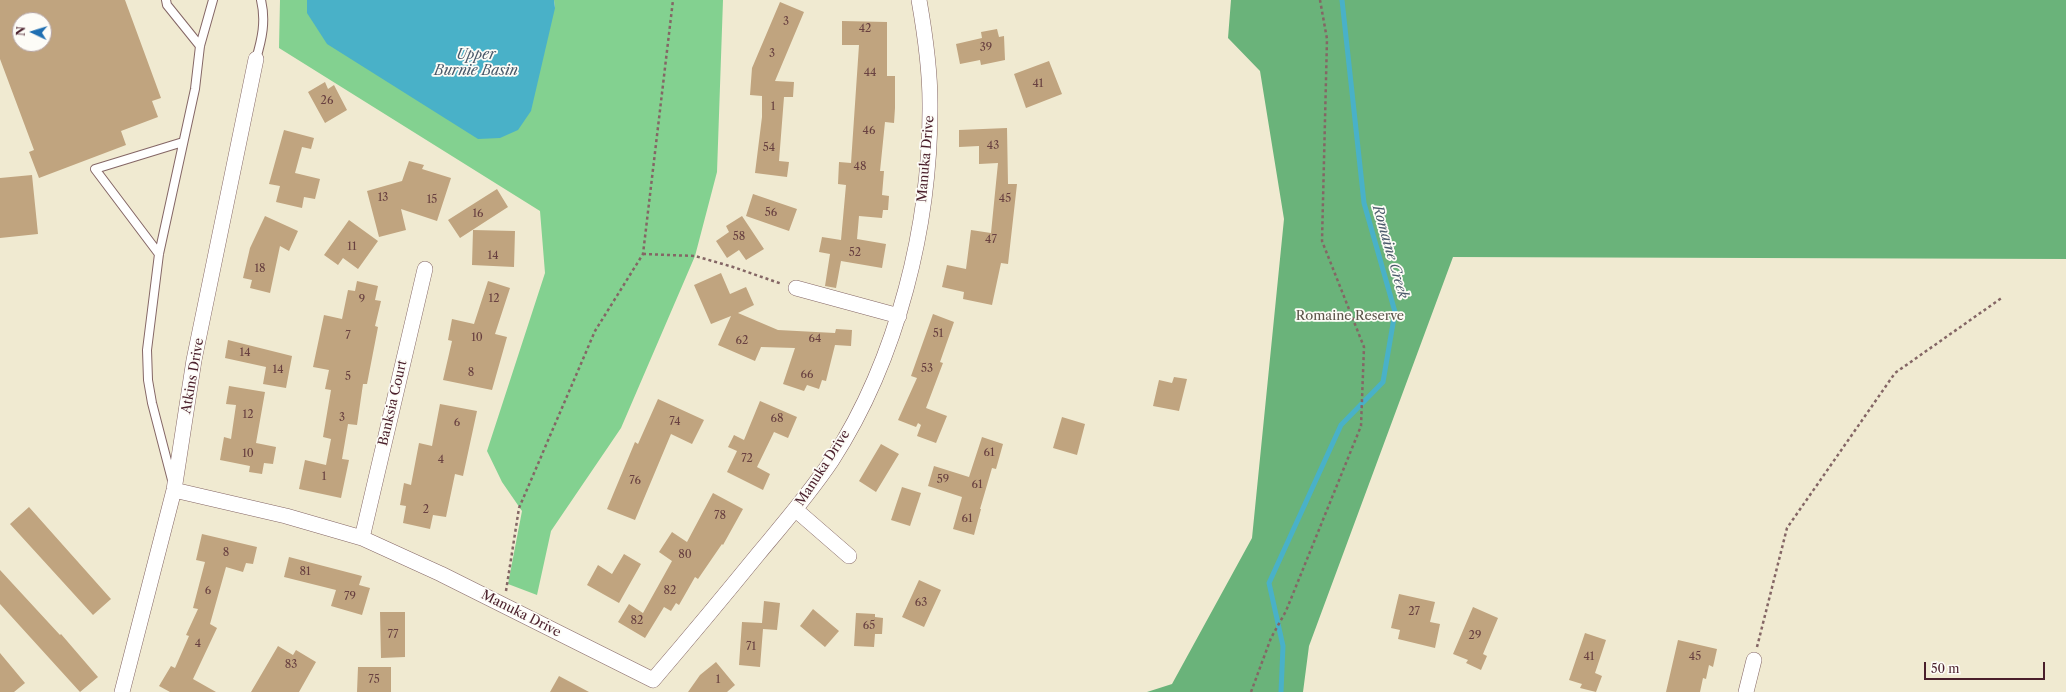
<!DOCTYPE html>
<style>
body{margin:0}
#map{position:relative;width:2066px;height:692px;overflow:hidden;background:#f0ead1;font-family:"Libre Caslon Text",serif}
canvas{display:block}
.north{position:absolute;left:12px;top:12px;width:40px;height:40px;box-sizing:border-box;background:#fdfcf7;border:1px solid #b5a4a5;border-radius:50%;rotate:274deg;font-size:11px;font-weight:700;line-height:16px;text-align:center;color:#4a1f2b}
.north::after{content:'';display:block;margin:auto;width:14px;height:18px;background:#1f6fb2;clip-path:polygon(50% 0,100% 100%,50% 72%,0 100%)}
.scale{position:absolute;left:1924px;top:662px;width:121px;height:18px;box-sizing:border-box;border:2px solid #4a1f2b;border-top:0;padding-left:5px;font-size:12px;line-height:14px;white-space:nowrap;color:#4a1f2b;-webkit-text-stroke:3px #fdfcf7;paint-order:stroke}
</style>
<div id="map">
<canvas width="2066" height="692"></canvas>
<div class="north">N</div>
<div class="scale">50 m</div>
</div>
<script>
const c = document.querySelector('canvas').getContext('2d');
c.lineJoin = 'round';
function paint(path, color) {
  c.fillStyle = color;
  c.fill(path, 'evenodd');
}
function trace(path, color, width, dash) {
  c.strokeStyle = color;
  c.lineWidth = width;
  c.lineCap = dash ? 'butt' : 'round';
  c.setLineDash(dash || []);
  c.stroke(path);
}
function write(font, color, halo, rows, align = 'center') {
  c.font = font + ' "Libre Caslon Text",serif';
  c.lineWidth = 3.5;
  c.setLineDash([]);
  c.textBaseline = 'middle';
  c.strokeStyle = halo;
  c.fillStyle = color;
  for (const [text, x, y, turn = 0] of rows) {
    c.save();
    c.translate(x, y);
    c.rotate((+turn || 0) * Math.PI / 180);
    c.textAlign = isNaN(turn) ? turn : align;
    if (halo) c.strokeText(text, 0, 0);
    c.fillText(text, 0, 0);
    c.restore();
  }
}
paint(new Path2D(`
 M280 0H307V13L555 8 554 0H723L717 172 695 256 621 428 551 531 537 595 508 584 522 511 502 482 487 451 545 273 540 211 279 48Z`), '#83d190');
paint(new Path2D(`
 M1231 0H2066V259L1453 257 1309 646 1303 692H1147L1172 684 1252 538 1284 219 1260 71 1228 38Z`), '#6ab37a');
paint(new Path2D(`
 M307 0H554L555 8 531 111 518 130 500 138 478 139 327 44 307 13Z`), '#49b1c8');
trace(new Path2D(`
 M1281 692 1283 646 1269 583 1341 425 1383 382 1395 312 1364 203 1342 0`), '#49b1c8', 5);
paint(new Path2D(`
 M0 0H125L161 98 152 101 158 117 121 131 126 145 39 178 29 152 34 150 0 59ZM20 20H44V44H20Z
 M780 2 804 12 775 81 794 82 793 97H784L779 161 789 162 787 177 755 173 762 117V96L750 95 752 68Z
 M842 21 887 22V76H895V108L894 123 885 122 880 171H884L882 195 889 196 888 210H883L882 218 859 216 857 239 886 244 882 268 841 261 836 288 825 286 830 254 819 252 822 237 841 240 846 185 838 184 839 162 851 163 859 45H842Z
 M997 29 999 37 1004 36 1005 60 981 65 980 60 960 64 956 44 982 38 981 32Z
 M1049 61 1062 94 1026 108 1014 74Z
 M325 82 328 89 334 85 347 110 325 123 308 92Z
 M1007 128 1008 184H1017L1008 264 1001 263 992 305 963 299 964 292 942 287 947 265 966 269 971 230 991 233 998 163 979 164V146L959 147V130Z
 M284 130 314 138 311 149 302 147 295 173 320 179 315 199 304 197 302 208 276 202 280 186 269 184Z
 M409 161 424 165 422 169 451 178 437 221 401 209 406 230 379 237 367 191 402 181Z
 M32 175 38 234 0 238V178Z
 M497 189 508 207 460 238 448 220Z
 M753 194 797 209 789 231 746 216Z
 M265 216 298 231 289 251 280 246 270 293 250 288 252 280 243 278 250 248Z
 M742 216 764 249 746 260 739 250 727 258 716 241 729 232 726 226Z
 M349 220 378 241 358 269 343 258 338 265 324 255Z
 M473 230 515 231 514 267 472 265Z
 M721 273 730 294 746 287 754 305 738 313 778 330 835 333 836 329 852 330 851 346 835 345 826 381 822 380 819 389 807 385 804 391 783 384 795 348 761 347 755 361 718 345 731 316 711 324 694 285Z
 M357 281 378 286 375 300 381 301 375 326 378 327 367 384H363L357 425 348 424 342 459 349 460 341 498 299 489 305 460 326 465 331 439 323 437 331 390 325 389 329 370 313 367 324 315 342 319 348 290 355 291Z
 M488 281 510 288 495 334 507 337 492 390 443 380 452 341 448 340 452 319 474 324Z
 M933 314 954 322 940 362 943 363 926 408 947 416 936 443 917 436 921 425 918 423 916 427 898 420 917 378 911 376Z
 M228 340 292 356 286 388 263 384 266 367 225 358Z
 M1174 377 1187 379 1179 411 1153 406 1159 380 1172 383Z
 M229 386 265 392 256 443 276 447 273 464 264 463 262 474 249 472 250 466 220 460 224 437 231 439 236 405 226 404Z
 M658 399 704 420 692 444 671 434 635 520 607 509 635 442 638 444Z
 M760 401 797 417 788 438 774 432 757 467 770 474 763 490 727 472 737 451 728 447 734 435 744 440Z
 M440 404 477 411 463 476 455 474 446 517 433 515 430 529 403 523 406 506 400 505 404 483 411 485 419 443 432 446Z
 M1062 417 1085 424 1077 455 1053 448Z
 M982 437 1003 444 996 469 992 468 980 509H981L974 535 953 529 962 497 928 486 934 466 969 477Z
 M881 444 899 454 876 492 859 481Z
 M902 487 921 493 910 526 891 520Z
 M713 493 743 509 723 545 722 544 698 579 695 577 679 605 676 603 671 611 664 607 645 638 618 622 629 604 643 613 672 561 659 552 672 532 687 542Z
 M29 507 111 599 93 615 10 524Z
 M202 534 257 547 253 564 246 563 243 572 226 567 210 624 217 628 193 679 216 692H170L159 686 171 666 175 668 189 636 186 635 198 609 193 608 205 562 196 560Z
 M624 554 641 564 619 603 587 585 598 565 612 574Z
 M289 557 362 576 359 585 370 588 362 615 331 606 336 590 284 577Z
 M0 570 60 635 61 634 98 677 80 692 0 604Z
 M919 580 941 590 924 627 902 617Z
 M1399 594 1435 602 1430 622 1440 624 1435 648 1398 639 1400 630 1391 628Z
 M764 601 780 603 777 630 763 629 760 667 739 665 742 622 762 623Z
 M1473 607 1498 618 1483 654 1487 656 1481 670 1466 663 1468 660 1453 654Z
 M813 609 839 631 825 647 800 626Z
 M380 612H405V657L381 658Z
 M856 613 875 614V617L883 618 882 634H875L874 647 854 646Z
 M1585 633 1606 640 1595 673 1602 676 1596 692 1580 688 1582 684 1569 680Z
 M1678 640 1717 649 1713 667 1709 665 1706 679 1703 678 1700 692H1666Z
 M278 646 293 655 296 650 316 662 299 692H251Z
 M0 653 25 683 14 692H0Z
 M716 662 735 685 727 692H688L700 675Z
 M358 667H391V692H357Z
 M559 676 589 692H550Z`), '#c0a47f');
const lane = new Path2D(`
 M166 0 167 5 200 46
 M256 59C262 39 266 21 261 0
 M159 254 95 169 183 142
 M172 480 152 403 148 380 147 350 159 254 195 89 200 46 213 0`);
const street = new Path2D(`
 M796 288 899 316
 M174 490 286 516 362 538 441 574 653 680C689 638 724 596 759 553 784 523 810 493 832 460 898 358 931 224 930 103 930 68 925 34 919 0
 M796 510 849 556
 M362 538 425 269
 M122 692 174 490 194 360 256 59
 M1746 692 1754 660`);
trace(lane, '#846665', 10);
trace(street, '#846665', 16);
trace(new Path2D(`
 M643 254 695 256 733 267 782 284
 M506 591 519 508 595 331 643 254 673 0
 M1757 647 1787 528 1895 373 2003 297
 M1251 692 1271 638 1286 611 1361 426 1364 347 1322 241 1327 39 1320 0`), '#846665', 2.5, [3, 3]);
trace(lane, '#fff', 8);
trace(street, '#fff', 15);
write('11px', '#684040', null, [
 ["3",786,22],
 ["42",865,29],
 ["39",986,48],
 ["3",772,54],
 ["44",870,73],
 ["41",1038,84],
 ["26",327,101],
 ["1",773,107],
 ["46",869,131],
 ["43",993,146],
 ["54",769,148],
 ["48",860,167],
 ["13",383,198],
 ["45",1005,199],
 ["15",432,200],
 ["56",771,213],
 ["16",478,214],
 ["58",739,237],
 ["47",991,240],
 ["11",352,247],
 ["52",855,253],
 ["14",493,256],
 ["18",260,269],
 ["12",494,299],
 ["9",362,300],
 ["51",938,334],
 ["7",348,336],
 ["10",477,338],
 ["64",815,339],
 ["62",742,341],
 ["14",245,353],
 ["53",927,369],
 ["14",278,370],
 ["8",471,373],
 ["66",807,375],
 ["5",348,377],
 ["12",248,415],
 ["3",342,418],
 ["68",777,419],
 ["74",675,422],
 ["6",457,423],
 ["61",989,453],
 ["10",248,454],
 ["72",747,459],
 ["4",441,460],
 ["1",324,477],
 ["59",943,480],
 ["76",635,481],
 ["61",977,485],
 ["2",426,510],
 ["78",720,516],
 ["61",967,519],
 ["8",226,553],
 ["80",685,555],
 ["81",305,572],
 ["6",208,591],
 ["82",670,591],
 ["79",350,597],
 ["63",921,603],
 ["27",1414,612],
 ["82",637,621],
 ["65",869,626],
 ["77",393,635],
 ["29",1475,636],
 ["4",198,644],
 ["71",751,647],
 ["41",1589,657],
 ["45",1695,657],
 ["83",291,665],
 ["75",374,680],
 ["1",718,680]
]);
write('13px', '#4a1f2b', '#fdfcf7', [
 ["Manuka Drive",926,159,-85],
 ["Atkins Drive",193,376,-80],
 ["Banksia Court",393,403,-77],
 ["Manuka Drive",823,468,-57],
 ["Manuka Drive",521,614,27]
]);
write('13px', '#5b5449', '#fdfcf7', [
 ["Romaine Reserve",1350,316]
]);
write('italic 14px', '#4a596a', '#fdfcf7', [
 ["Upper",476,55],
 ["Burnie Basin",476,71],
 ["Romaine Creek",1390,252,74]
]);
</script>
